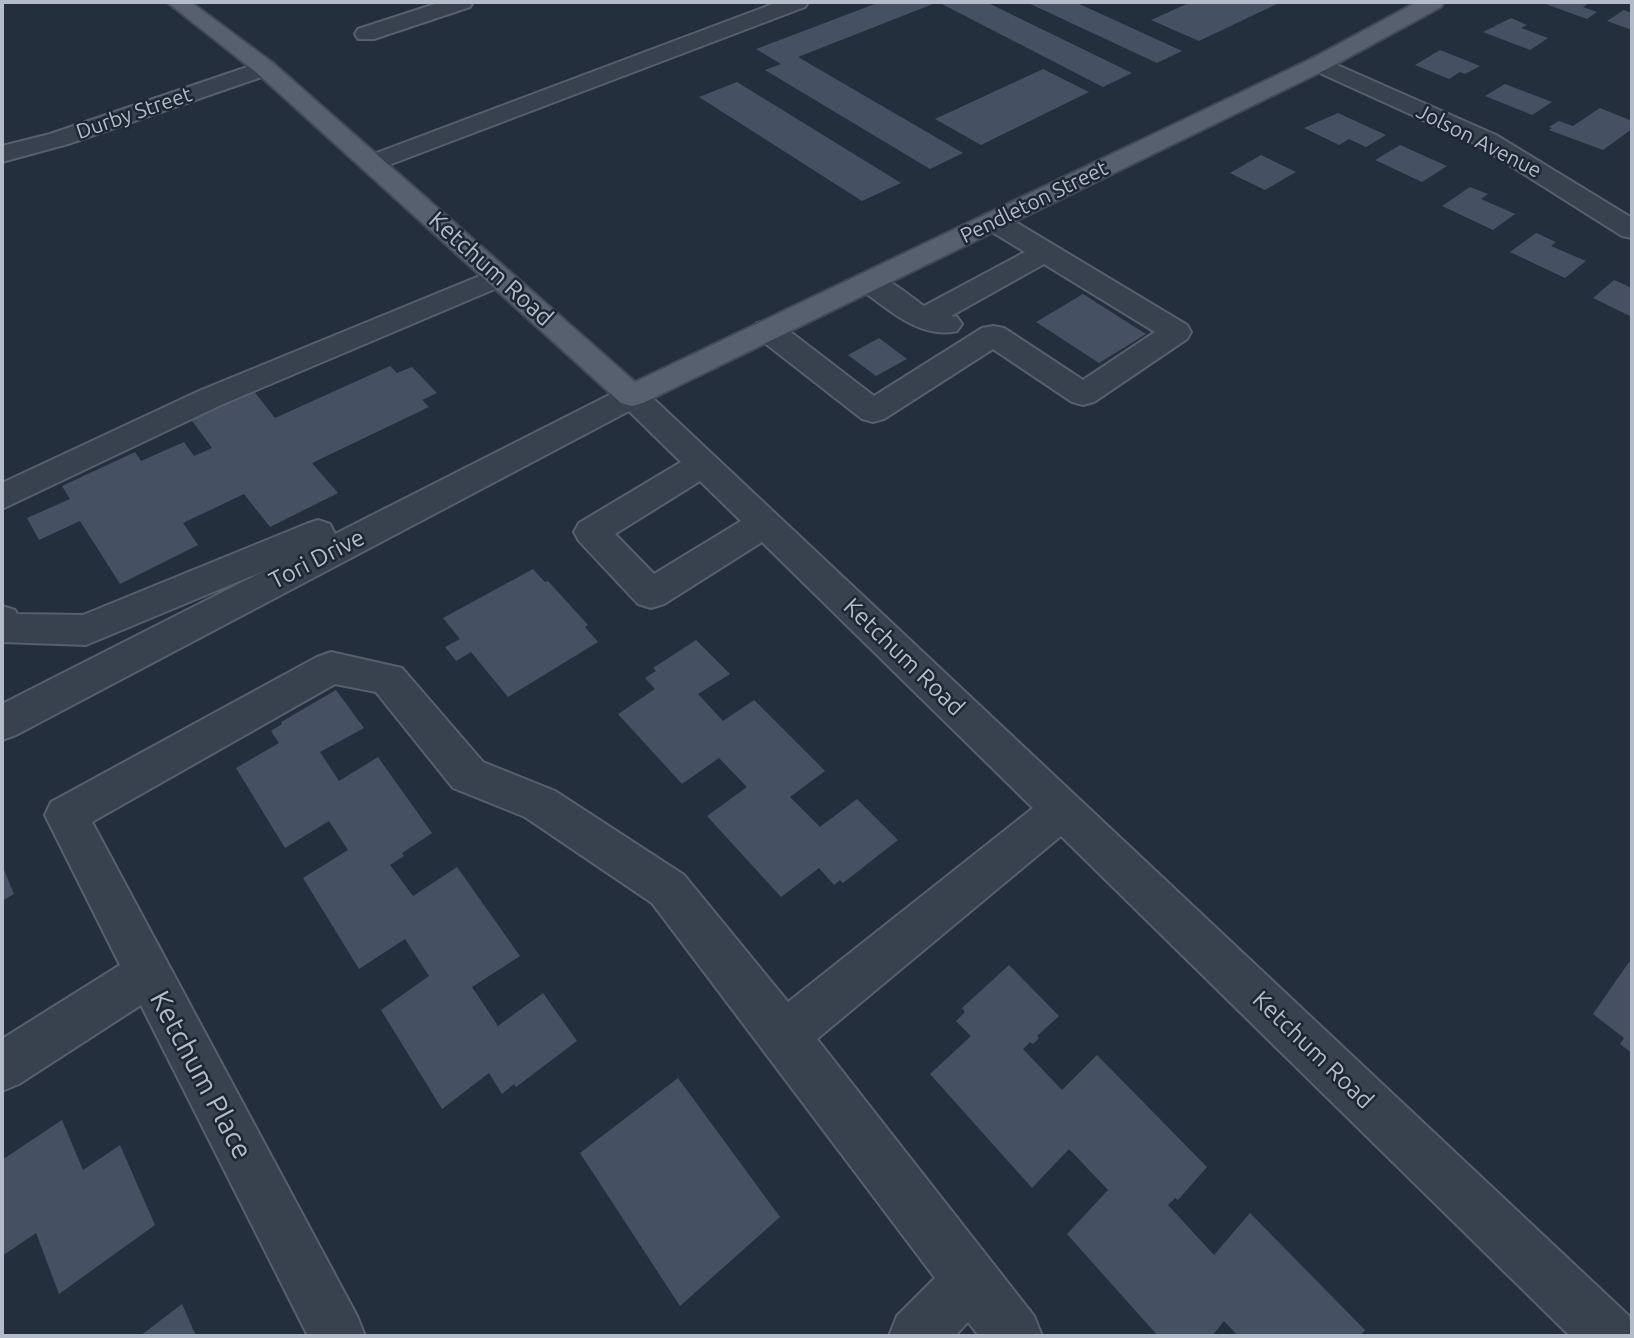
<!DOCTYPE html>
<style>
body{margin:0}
#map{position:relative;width:1634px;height:1338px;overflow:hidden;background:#242f3e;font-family:Ubuntu,sans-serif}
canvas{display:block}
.frame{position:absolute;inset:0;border:4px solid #b4bcc9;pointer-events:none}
</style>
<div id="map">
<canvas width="1634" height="1338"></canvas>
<div class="frame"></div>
</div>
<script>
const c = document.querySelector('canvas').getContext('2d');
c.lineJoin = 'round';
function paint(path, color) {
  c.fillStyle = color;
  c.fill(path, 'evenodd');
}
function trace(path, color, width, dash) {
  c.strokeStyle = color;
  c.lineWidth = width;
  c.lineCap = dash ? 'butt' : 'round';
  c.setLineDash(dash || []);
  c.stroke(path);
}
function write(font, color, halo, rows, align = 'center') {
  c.font = font + ' Ubuntu,sans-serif';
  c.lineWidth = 5;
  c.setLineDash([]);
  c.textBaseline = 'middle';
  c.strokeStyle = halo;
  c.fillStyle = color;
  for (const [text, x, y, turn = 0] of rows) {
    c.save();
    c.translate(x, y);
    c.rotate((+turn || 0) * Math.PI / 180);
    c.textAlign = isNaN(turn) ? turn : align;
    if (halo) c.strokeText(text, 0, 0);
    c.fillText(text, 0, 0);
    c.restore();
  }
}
paint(new Path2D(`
 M880 2H986L1132 73 1103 87 938 2 798 57 963 153 930 169 765 70 781 64 756 49Z
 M1026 2H1075L1182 51 1157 63Z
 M1191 2H1281L1199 41 1151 20Z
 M1540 2H1591L1583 7 1597 12 1587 19Z
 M1624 10 1632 13V30L1607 21Z
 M1511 18 1527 25 1521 28 1548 38 1530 50 1483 32Z
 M1440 50 1480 66 1465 74 1460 72 1449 79 1415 65Z
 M1043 69 1089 92 981 145 935 119Z
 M737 82 901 183 862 201 699 97Z
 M1505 84 1552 102 1532 115 1485 96Z
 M1600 108 1632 121V129L1603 150 1549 130 1552 128 1549 127 1559 121 1573 126Z
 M1338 113 1386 135 1366 147 1349 139 1339 145 1304 128Z
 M1400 145 1447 166 1422 182 1375 160Z
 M1261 155 1296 172 1265 190 1230 173Z
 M1470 187 1488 194 1481 199 1515 214 1493 230 1442 206Z
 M1536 233 1556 242 1551 246 1586 261 1565 278 1510 252Z
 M1614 280 1632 288V317L1593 298Z
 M1083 294 1146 334 1099 363 1036 322Z
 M879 338 907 359 876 376 848 355Z
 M390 366 397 373 412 367 437 393 422 400 429 407 312 463 338 493 270 527 244 494 183 523 198 545 120 584 80 521 39 540 27 518 70 499 62 486 135 452 141 461 184 442 194 456 212 448 190 418 253 390 275 418Z
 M533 569 545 582 548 581 588 625 585 627 598 642 508 697 471 652 456 661 445 647 460 639 443 618Z
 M696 640 730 674 698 694 723 721 754 700 825 771 790 797 820 827 857 799 898 840 843 883 840 880 834 885 819 868 781 897 707 816 747 787 719 758 682 784 618 714 655 689 645 678 656 671 653 668Z
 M336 690 364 728 320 752 339 781 378 757 432 833 402 853 404 856 390 865 413 896 457 867 520 956 472 987 498 1026 543 993 577 1041 516 1087 514 1084 502 1094 489 1073 442 1109 381 1010 429 976 405 939 359 969 303 878 348 850 329 821 285 848 236 768 279 743 271 731 282 724 281 722Z
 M2 865 14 894 2 901Z
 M1629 962 1632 964V1053L1620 1044 1624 1038 1593 1014Z
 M1009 965 1059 1016 1037 1036 1039 1038 1033 1044 1030 1042 1023 1049 1062 1090 1097 1055 1207 1167 1178 1200 1175 1198 1168 1205 1214 1255 1250 1213 1365 1330 1360 1336H1238L1224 1321 1212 1336H1158L1067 1234 1108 1190 1069 1149 1032 1188 930 1074 971 1036 956 1021 965 1012 962 1008Z
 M678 1078 780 1217 680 1306 580 1153Z
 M62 1120 83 1170 120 1145 155 1225 59 1294 36 1233 2 1256V1160Z
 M182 1304 196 1336H140Z`), '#455162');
const minor = new Path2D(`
 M441 2H473L470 7 374 39H358L355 34 358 29Z
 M778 2H808L805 7 381 168 372 171 363 168 359 163 363 158Z
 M1319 57 1496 135 1632 218V238L1622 236 1478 145 1311 69 1308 64 1311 59Z
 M265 61 273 63 277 68 273 73 68 144 2 162V146L50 134Z
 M994 213 1004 215 1187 325 1191 332 1187 339 1094 402 1083 405 1072 402 993 349 884 419 873 422 862 419 757 337 753 330 757 323 768 321 779 323 874 396 982 328 993 326 1004 328 1083 380 1155 332 1044 264 951 316 957 317 962 324 957 331C920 340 887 308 859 288L855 282 859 276C883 270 905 293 924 306L1025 252 984 227 980 221 984 215Z
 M499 268 509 271 513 277 509 283 221 405 2 509V483L199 391Z
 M632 386 643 389 1629 1316 1632 1336H1570L1061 836 817 1039 1034 1316 1042 1336H979L968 1322 955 1336H889L897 1316 935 1278 652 903 525 817 453 788 376 692 335 684 92 822 357 1316 365 1336H308L141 1005 19 1084 2 1091V1039L120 965 45 815 51 802 317 657 331 652 402 668 483 762 555 791 684 875 788 1002 1033 808 762 542 664 604 651 608 638 604 579 541 574 532 579 523 681 462 629 411 16 735 2 740V704L266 570 86 645 2 642V606L15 610 17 614 83 615 306 524 318 520 330 524 335 534 621 389ZM700 481 741 521 654 574 615 534Z`);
const major = new Path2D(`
 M167 2H191L273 63 635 382 1311 59 1417 2H1444L1441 7 1327 69 643 403 632 406 621 403 257 73Z`);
trace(minor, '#565f6c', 4);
trace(major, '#414a57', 4);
paint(minor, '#38414e');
paint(major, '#56606e');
write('21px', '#b4bcc9', '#1d2633', [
 ["Durby Street",134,113,-19],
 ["Jolson Avenue",1479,141,27],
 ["Pendleton Street",1034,202,-26]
]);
write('24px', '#b4bcc9', '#1d2633', [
 ["Ketchum Road",491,269,42],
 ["Tori Drive",317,559,-27],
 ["Ketchum Road",904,657,44],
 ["Ketchum Road",1313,1050,44]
]);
write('28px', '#b4bcc9', '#1d2633', [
 ["Ketchum Place",201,1075,62]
]);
</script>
